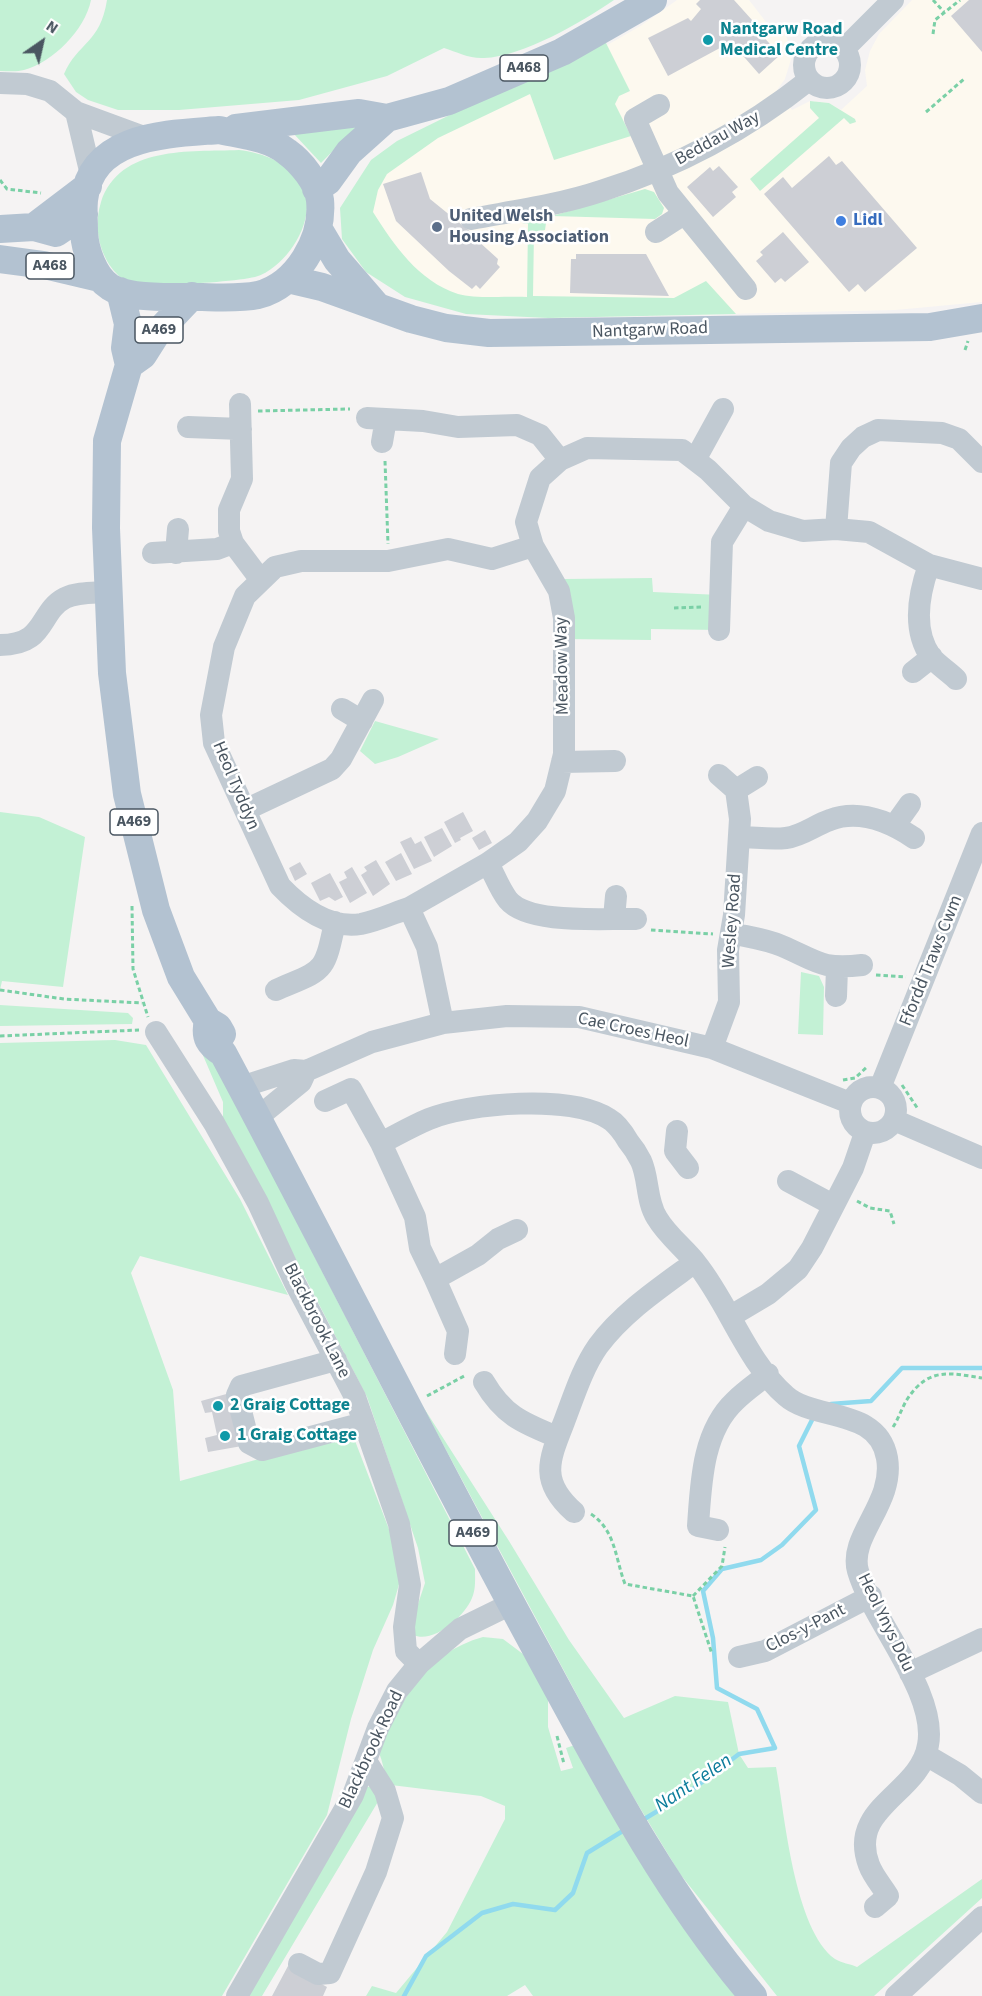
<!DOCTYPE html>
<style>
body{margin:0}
#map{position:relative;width:982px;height:1996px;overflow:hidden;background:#f5f3f3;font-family:"Source Sans 3",sans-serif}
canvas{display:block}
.north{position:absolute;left:12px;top:12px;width:60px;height:60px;-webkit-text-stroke:4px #fff;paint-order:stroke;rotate:34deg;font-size:16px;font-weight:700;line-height:24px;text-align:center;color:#4a5661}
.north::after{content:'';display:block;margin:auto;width:21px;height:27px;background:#4a5661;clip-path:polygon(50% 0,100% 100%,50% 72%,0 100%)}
</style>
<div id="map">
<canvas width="982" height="1996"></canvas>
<div class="north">N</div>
</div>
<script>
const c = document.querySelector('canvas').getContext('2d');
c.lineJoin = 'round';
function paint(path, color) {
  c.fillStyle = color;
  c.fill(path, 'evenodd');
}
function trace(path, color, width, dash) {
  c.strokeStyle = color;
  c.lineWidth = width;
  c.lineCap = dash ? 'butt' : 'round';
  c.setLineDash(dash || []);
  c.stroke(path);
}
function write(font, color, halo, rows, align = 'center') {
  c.font = font + ' "Source Sans 3",sans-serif';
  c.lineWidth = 5;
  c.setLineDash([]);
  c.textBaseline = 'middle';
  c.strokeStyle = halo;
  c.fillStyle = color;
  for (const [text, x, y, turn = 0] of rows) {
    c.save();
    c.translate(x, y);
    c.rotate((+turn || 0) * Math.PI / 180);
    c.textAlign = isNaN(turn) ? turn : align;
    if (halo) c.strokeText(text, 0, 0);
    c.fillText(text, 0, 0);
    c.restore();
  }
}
paint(new Path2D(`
 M677 0H749L773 31 779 26 787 38 792 56 785 79 777 90 792 110 810 101 829 103 841 110 867 86 865 70 870 51 879 34 912 0H982V302L895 310 548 318 385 280 346 200 390 156 590 55 642 25Z`), '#fdf9ef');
paint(new Path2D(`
 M0 0H91C85 30 53 62 24 70 17 72 8 71 0 71Z
 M107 0H614C582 22 522 57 484 58 470 59 457 52 444 48L387 76 299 100 179 110H118L88 100 76 92 64 74C78 42 100 44 107 0Z
 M604 39 630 91 619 96 615 104 631 136 554 160 530 94 438 138 387 174 378 190 373 212C394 245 418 281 458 294 475 299 508 296 527 297L528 224 522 223 547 216 545 230 534 232 533 296 674 298 706 281 736 314 548 318 466 314 405 297 366 272 342 239 340 208 371 160 397 141Z
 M810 101 829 103 855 119 856 122 850 124 844 118 760 191 750 179 819 118 810 108Z
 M361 122 321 163 293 133Z
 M239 150C261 152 293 164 303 186 316 213 296 250 275 266 269 271 262 275 255 277 233 282 142 289 124 280 117 275 110 267 106 259 97 242 95 221 101 202 120 145 190 152 239 150Z
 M645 189 654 192 664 208 662 214 655 219 552 216Z
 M652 578 653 592 720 595 719 630 651 629V640L564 639 553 582 565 579Z
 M375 721 439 739 398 757 375 764 360 751Z
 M0 812 39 817 85 837 63 987 2 981 0 990Z
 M801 972 819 976 824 987 823 1035 798 1034Z
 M0 1005 128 1013 133 1018 132 1024 0 1026Z
 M115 1040 146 1045 240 1199 288 1295 140 1256 131 1273 173 1390 180 1481 352 1433 392 1537 400 1581 393 1605 373 1650 351 1719 327 1815 222 1996H0V1043Z
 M206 1045 475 1569C475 1579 476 1589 472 1598 464 1617 434 1644 413 1635L411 1625 425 1583 418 1548 367 1397 223 1119V1102L202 1053Z
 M422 1405 509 1541 569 1640 624 1718 675 1696 728 1702 739 1754 748 1768 776 1767C785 1816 794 1929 835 1959 841 1963 851 1964 857 1967L982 1879V1898L874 1996H777L680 1874 617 1770Z
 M483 1637 503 1639 523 1654 548 1695V1727L561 1771 573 1768 566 1748 578 1744 737 1996H533L525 1985 507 1996H366L372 1986 396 1993 447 1932 505 1819V1806L481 1796 391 1785C383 1774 384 1763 378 1751 402 1700 425 1653 483 1637Z
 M373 1786 379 1800 262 1996H244L367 1787Z`), '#c3f1d5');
trace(new Path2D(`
 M831 1404 871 1401 902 1368H982
 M641 1821 689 1792 739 1754 775 1748 757 1709 717 1688 713 1638 703 1591 722 1569 761 1560 782 1545 816 1510 799 1446 814 1416
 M404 1996 426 1956 482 1913 513 1904 555 1910 573 1893 587 1853 626 1829`), '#90daee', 4.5);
paint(new Path2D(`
 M700 0H734L761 30 759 32 780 55 759 74 731 42 668 76 648 38 688 18 691 21 701 9 696 4Z
 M969 0H982V52L951 16Z
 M829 156 836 165 842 161 917 248 865 292 858 284 849 292 764 194 783 177 792 188Z
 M719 166 738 187 732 192 736 197 713 217 687 187 710 167 713 171Z
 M421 172 430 199 478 238 477 240 498 259 497 264 500 267 480 289 476 285 472 289 449 271 396 221 383 184Z
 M783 232 809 262 785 282 781 278 775 283 756 261 763 255 760 252Z
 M576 254H646L669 296 570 293 571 259H576Z
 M463 812 473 831 460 838 461 840 455 843 444 822Z
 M442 828 452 846 434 857 424 837Z
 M485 830 492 843 479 850 472 838Z
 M411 837 415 844 421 841 432 861 414 869 400 842Z
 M401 853 412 874 396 881 385 862Z
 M376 860 390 884 373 896 361 875 367 871 364 867Z
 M300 862 307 874 295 881 289 868Z
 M352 867 367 893 350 903 339 882 347 878 344 872Z
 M330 873 343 897 335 901 329 897 320 901 311 883Z
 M230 1393 242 1446 208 1452 205 1438 217 1435 212 1412 205 1413 201 1401Z
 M288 1966 327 1987 323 1996H272Z`), '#cdcfd5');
trace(new Path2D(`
 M933 0 944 12
 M933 34 935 20 960 0
 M926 112 964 79
 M0 180 7 189 41 193
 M965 350 968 341
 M258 411 350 409
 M385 461 388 544
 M674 608 701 607
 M132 906 133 969 148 1017
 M651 930 713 934
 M876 975 906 977
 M0 990 64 999 142 1003
 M0 1036 139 1030
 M843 1080 855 1078 868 1066
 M902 1085 918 1109
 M857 1201 870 1208 890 1211 894 1224
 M427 1396 466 1375
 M893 1427C899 1418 902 1407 908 1398 929 1367 950 1373 982 1378
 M591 1514C616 1531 615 1558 625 1584L693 1596 712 1654
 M693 1596 722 1566 725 1547
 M557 1736 564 1764`), '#7ad0a6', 3, [4.5, 3]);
trace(new Path2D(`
 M804 65a23 23 0 1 1 46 0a23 23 0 1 1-46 0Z
 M844 49 893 0
 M0 83 27 84 50 91 76 112 144 137
 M659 105 635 119 668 193 746 289
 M76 112 91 175
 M471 219C514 211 559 205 601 191 677 167 746 130 809 80
 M656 232 684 214
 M240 404 242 479 229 510V531L233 543 260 579
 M367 418 423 421 458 427 517 425 540 435 560 460
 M188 427 241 429
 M382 442 386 419
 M695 460 723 409
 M836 529 841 463 851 448 863 437 878 430 942 433 959 439 982 462
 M153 553 217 549 233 543
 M176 553 178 529
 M929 565C919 593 912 630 931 657 938 665 949 672 956 679
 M719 630 722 542 744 506
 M0 645C47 645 38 612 65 598 77 592 93 593 107 592
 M913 672 932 657
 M342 709 362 721
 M562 762 615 761
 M719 775 736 790
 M245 810 332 769 341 759 373 700
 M895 825 910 804
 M739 837C754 837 771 840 786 838 802 836 815 825 830 820 859 809 890 822 914 838
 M488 863C494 874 500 890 508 900 529 925 604 918 636 919
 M409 908C394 913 377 921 361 924 329 929 300 907 280 886L214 743 211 715 224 647 245 596 275 567 301 561H388L448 549 492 559 533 546
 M614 918 616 896
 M731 933C748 937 766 939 782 946 817 961 821 970 862 965
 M276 990C324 969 324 975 335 922
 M836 996 837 968
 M443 1023 427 947 409 908 488 863 518 842 537 821 555 791 564 754V618L559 591 533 546 526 522 540 478 560 460 587 448 682 450 708 470 744 506 769 521 803 531 836 529 869 532 929 565 982 579
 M156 1032 214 1123 258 1203 295 1283 355 1397 399 1524 410 1585 404 1627 406 1651 419 1664
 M712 1048 729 1002 728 950 734 915 740 819 736 790 757 777
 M850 1110a23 23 0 1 1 46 0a23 23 0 1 1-46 0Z
 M241 1087 294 1070 306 1071 372 1042 443 1023 507 1016 579 1017 712 1048 850 1103
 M880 1088 982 833
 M325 1101 351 1089 381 1143
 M257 1118 301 1082 306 1071
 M894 1120 982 1158
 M677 1131 675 1151 688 1168
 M788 1181 833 1205
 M517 1230 498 1239 478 1255 435 1279 420 1248 415 1217 381 1143C397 1135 412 1126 429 1119 468 1103 572 1094 609 1119 616 1123 624 1134 628 1141 633 1147 638 1155 641 1161 649 1178 646 1201 657 1218 667 1235 684 1248 696 1263 729 1304 746 1361 786 1396 814 1421 878 1407 887 1458 895 1503 848 1536 858 1571 872 1620 938 1693 928 1745 920 1794 847 1807 869 1865 873 1876 882 1886 888 1896L875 1907
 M435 1279 458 1331 455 1354
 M731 1316 768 1294 798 1269 812 1248 853 1168 865 1133
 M336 1360 241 1386 237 1395 249 1443 262 1450 364 1423
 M484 1382C504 1416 523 1423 557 1437
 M574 1512C539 1481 549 1460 564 1422 574 1396 582 1369 598 1346 623 1312 661 1287 695 1262
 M718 1530 698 1526C701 1484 702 1432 735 1401 745 1391 757 1383 768 1374
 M739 1657 765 1651 871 1596
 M910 1673 982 1639
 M926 1755 960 1775 982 1793
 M299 1964 318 1974 330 1973 376 1872 393 1818 385 1791 366 1761
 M237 1996 353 1795 378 1728 397 1691 419 1664 460 1629 511 1604
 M896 1996 982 1917`), '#c1cad2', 22);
trace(new Path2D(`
 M236 128 359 113 387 118 449 101 562 52 653 0
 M219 130C242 135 268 137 287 152 301 162 318 183 320 200 324 239 297 285 258 295 234 300 205 296 181 297 162 297 126 298 110 287 94 277 85 250 84 232 84 222 83 210 84 200 91 134 169 134 219 130Z
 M316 189 328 181 349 152 387 118
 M34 227 88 186
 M318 228 337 260 375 304
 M0 229 34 227 56 233 84 214
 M0 259 44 265 99 278
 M288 279 322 287 411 319 446 328 489 333 930 327 982 318
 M120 291 128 324 125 348 129 365 107 441 106 528 112 673 127 794 156 910 181 977 208 1021 218 1027 222 1034
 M129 365 143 355 157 333 192 296
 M208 1021C204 1037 209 1045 223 1053 329 1251 429 1453 537 1651 601 1769 665 1893 753 1996`), '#b3c2d1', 28);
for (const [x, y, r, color] of [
 [708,40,6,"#0f9aa8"],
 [841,221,6,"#3f7fe0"],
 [437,227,6,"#5c6f8a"],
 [218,1406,6,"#0f9aa8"],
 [225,1436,6,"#0f9aa8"]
]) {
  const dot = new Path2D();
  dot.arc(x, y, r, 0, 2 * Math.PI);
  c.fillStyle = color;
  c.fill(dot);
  trace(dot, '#fff', 2);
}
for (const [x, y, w] of [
 [524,68,48],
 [50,266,48],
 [159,330,48],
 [134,822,48],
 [473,1533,48]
]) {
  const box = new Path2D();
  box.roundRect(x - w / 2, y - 13, w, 26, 4.5);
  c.fillStyle = '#fff';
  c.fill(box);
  trace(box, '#4a5661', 1.5);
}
write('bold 16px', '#4a5661', null, [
 ["A468",524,68],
 ["A468",50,266],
 ["A469",159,330],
 ["A469",134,822],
 ["A469",473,1533]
]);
write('bold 18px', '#0d838f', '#fff', [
 ["Nantgarw Road",720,30],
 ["Medical Centre",720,51],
 ["2 Graig Cottage",230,1406],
 ["1 Graig Cottage",237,1436]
], 'left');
write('18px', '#4a5661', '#fff', [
 ["Beddau Way",718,139,-29],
 ["Nantgarw Road",650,331,-2],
 ["Meadow Way",563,666,-91],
 ["Heol Tyddyn",235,786,67],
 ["Wesley Road",733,921,-86],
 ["Ffordd Traws Cwm",932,961,-68],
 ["Cae Croes Heol",633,1031,12],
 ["Blackbrook Lane",316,1321,63],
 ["Heol Ynys Ddu",885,1623,64],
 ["Clos-y-Pant",806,1629,-27],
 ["Blackbrook Road",372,1750,-65]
]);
write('bold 18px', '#4e5e75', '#fff', [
 ["United Welsh",449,217],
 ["Housing Association",449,238]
], 'left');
write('bold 18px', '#366cbe', '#fff', [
 ["Lidl",853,221]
], 'left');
write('italic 20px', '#0c7c9b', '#fff', [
 ["Nant Felen",694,1784,-34]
]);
</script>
